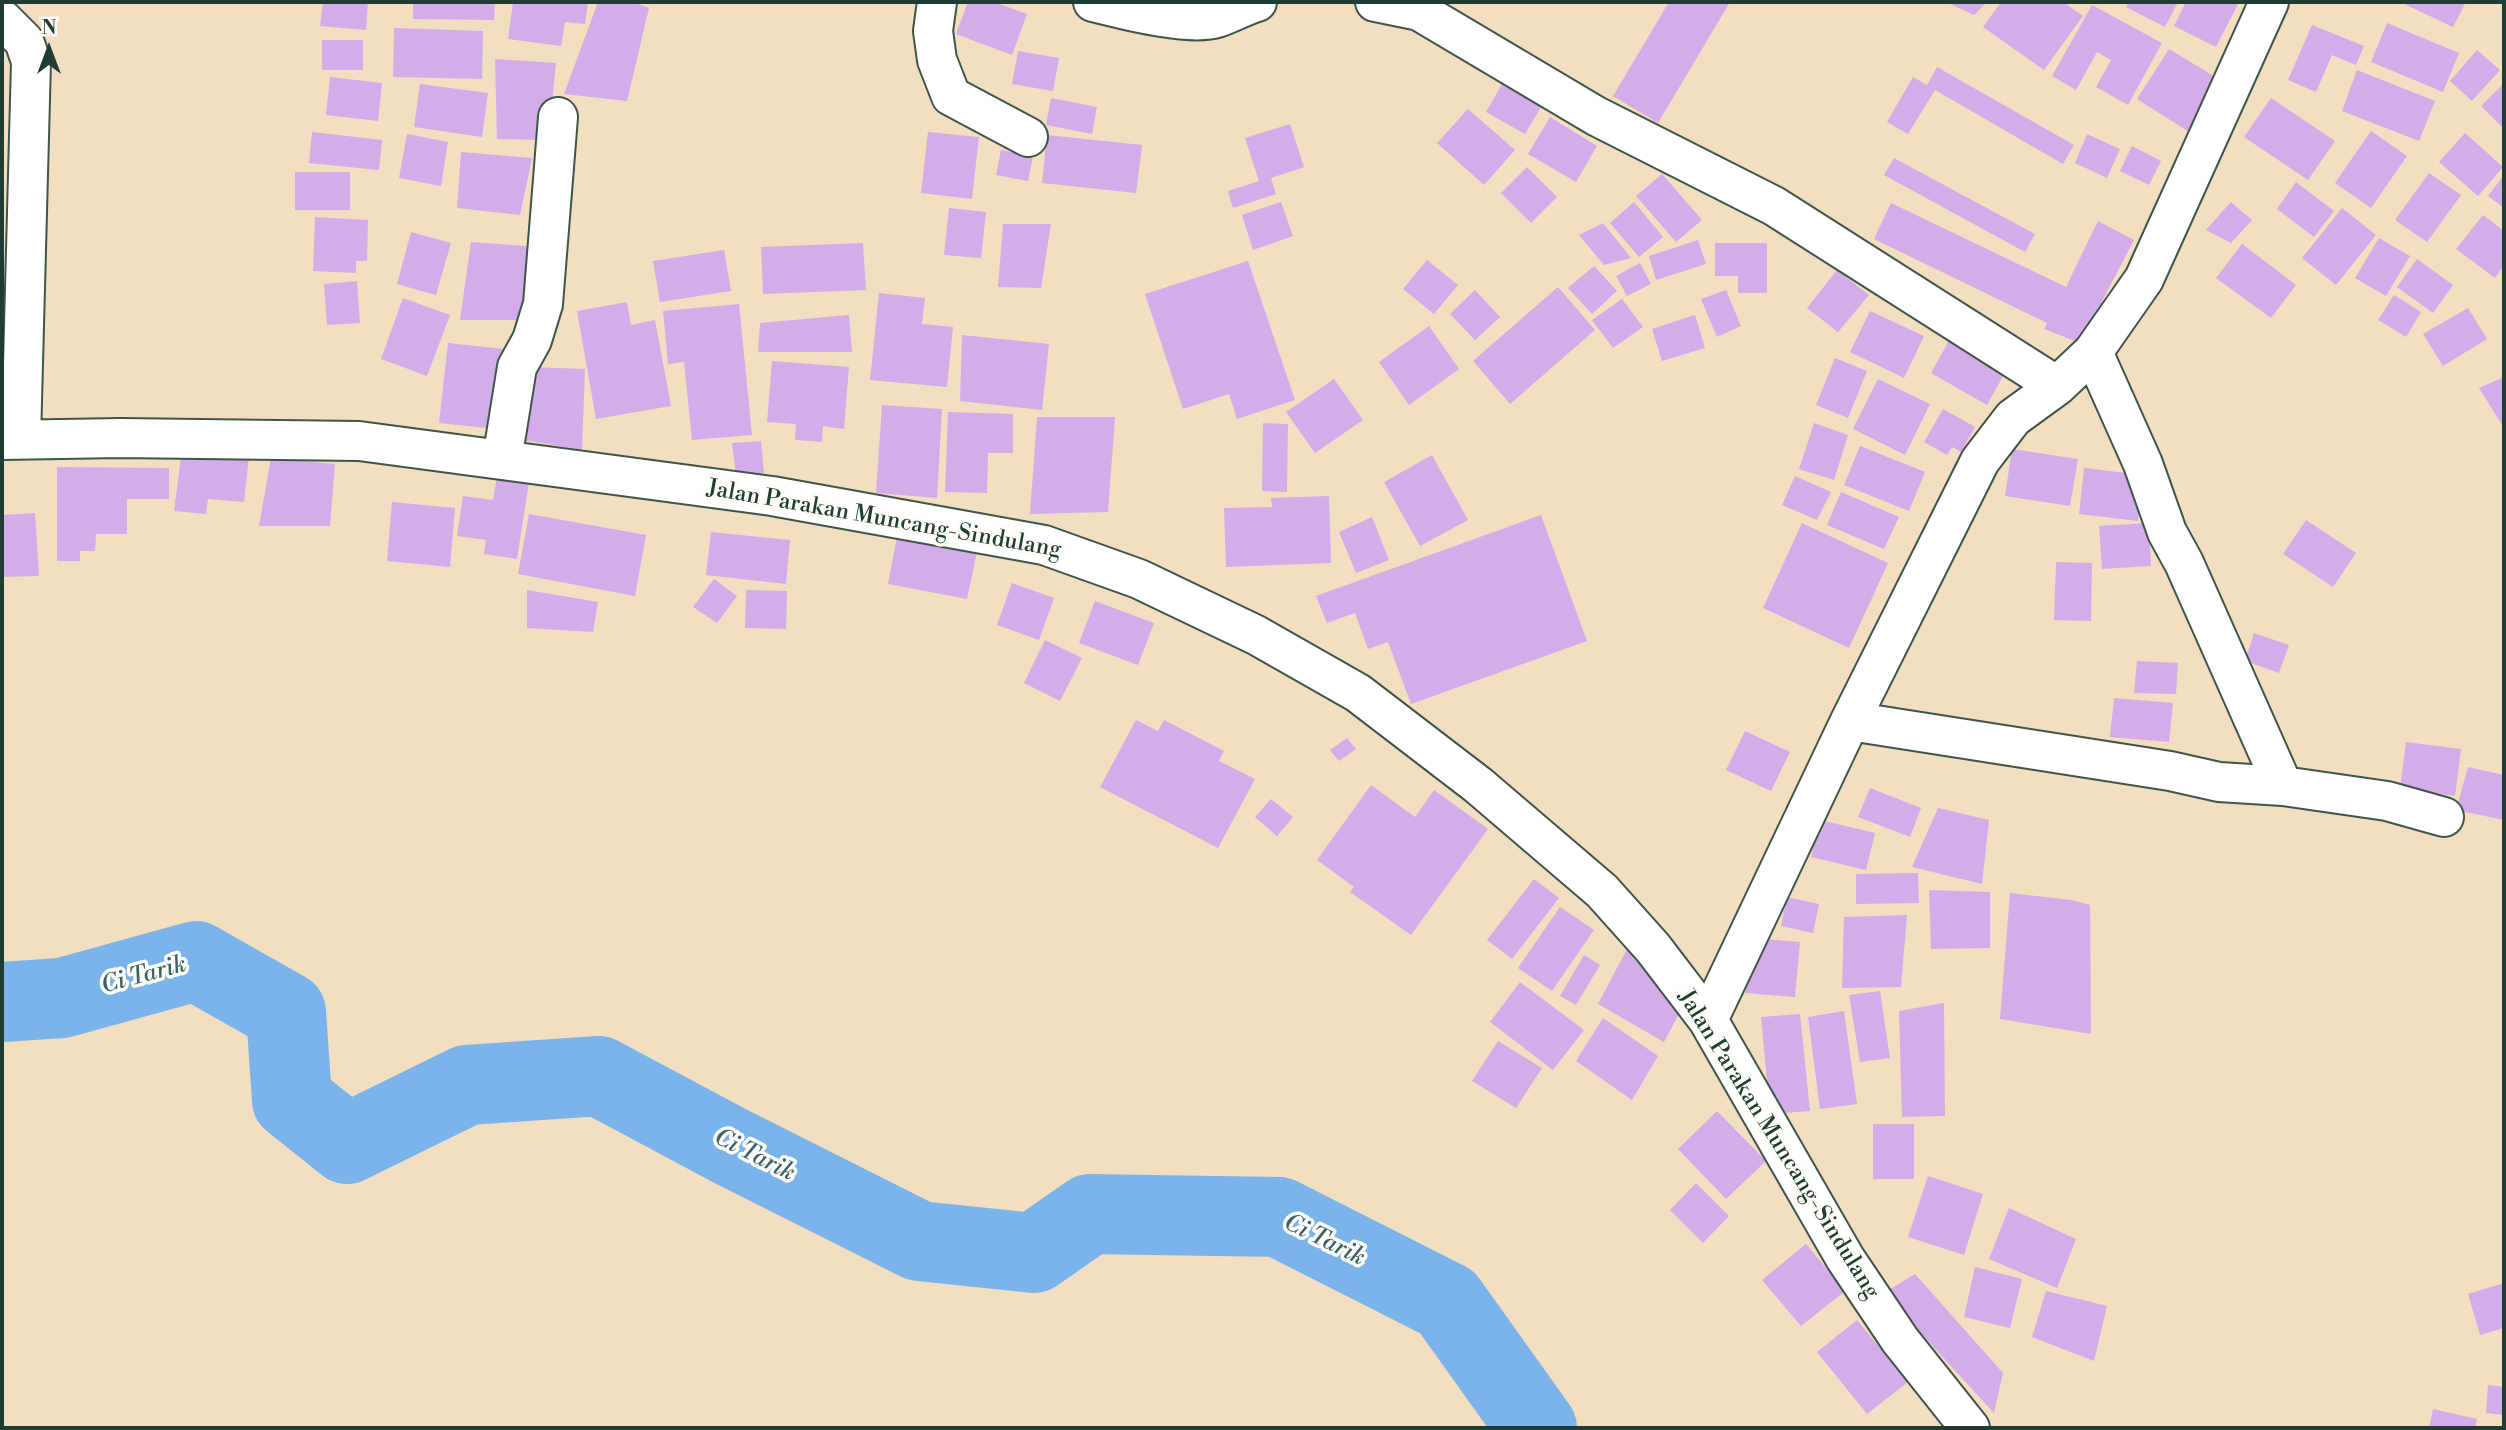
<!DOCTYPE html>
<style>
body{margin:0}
#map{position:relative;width:2506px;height:1430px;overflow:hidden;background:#f2dec0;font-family:"Libre Bodoni",serif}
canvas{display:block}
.frame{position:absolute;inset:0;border:4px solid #1f3d34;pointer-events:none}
.north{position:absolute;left:14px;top:14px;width:70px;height:70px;-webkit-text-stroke:5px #fdfcf7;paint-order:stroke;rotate:0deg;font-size:19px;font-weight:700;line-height:28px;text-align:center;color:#1f3d34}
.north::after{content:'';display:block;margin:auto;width:24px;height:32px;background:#1f3d34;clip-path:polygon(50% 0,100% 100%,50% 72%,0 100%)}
</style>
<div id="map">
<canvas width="2506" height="1430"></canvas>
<div class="frame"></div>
<div class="north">N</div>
</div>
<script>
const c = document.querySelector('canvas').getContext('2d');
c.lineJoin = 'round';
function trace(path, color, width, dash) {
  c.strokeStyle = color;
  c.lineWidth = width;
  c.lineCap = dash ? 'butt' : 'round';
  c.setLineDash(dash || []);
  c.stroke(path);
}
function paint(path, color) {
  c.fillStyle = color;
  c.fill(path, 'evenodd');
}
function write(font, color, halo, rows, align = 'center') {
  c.font = font + ' "Libre Bodoni",serif';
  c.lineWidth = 7;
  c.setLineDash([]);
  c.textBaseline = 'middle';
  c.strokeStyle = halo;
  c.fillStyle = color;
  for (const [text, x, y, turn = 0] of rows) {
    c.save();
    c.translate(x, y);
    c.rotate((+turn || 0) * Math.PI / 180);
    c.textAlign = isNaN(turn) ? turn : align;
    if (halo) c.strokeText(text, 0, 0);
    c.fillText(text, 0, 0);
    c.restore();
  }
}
trace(new Path2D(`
 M2 1002 62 998 196 961 286 1012 292 1100 347 1144 467 1085 599 1076 732 1147 919 1241 1034 1253 1090 1214 1279 1217 1447 1302 1537 1428`), '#7bb4eb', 80);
paint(new Path2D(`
 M323 2H368L366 30 320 26Z
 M413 2H495L494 20 413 19Z
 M513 2H588L585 24 565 22 561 46 508 39Z
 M598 2H632L649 8 627 101 564 94Z
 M968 2H994L1027 14 1012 55 956 34Z
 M1669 2H1730L1658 123 1613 96Z
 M1946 2H1987L1974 15Z
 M2001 2H2063L2083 16 2044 70 1983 27Z
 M2129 2H2178L2165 27 2126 7Z
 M2186 2H2239L2216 47 2174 26Z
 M2400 2H2466L2453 27Z
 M2092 5 2162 43 2128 105 2096 87 2111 60 2097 52 2076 90 2052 76Z
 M2387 23 2459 53 2443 92 2371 62Z
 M2312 25 2364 46 2356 65 2332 55 2316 92 2288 80Z
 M394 28 483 31 482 79 393 77Z
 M322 40H363V70H322Z
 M2169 49 2222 81 2189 132 2137 99Z
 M2477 50 2500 70 2472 101 2450 81Z
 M1018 51 1059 58 1053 91 1012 84Z
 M495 59 556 63 548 140 497 139Z
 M1937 67 2074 145 2063 164 1935 90 1908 134 1887 122 1913 77 1927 85Z
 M2357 70 2435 101 2419 141 2342 111Z
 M330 77 382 83 378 121 326 115Z
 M1505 79 1544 102 1525 134 1486 112Z
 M2504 83V129L2481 106Z
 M420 84 488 93 482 137 414 127Z
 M1051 98 1097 107 1092 134 1046 125Z
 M2271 98 2335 141 2308 180 2244 137Z
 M1468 109 1515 150 1484 185 1437 143Z
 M1550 117 1597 146 1576 182 1528 154Z
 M1290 124 1304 167 1271 178 1276 194 1233 208 1228 191 1259 181 1245 138Z
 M2371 131 2407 156 2371 208 2335 183Z
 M312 132 382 140 379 170 309 163Z
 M928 132 979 137 972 199 921 193Z
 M2465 133 2503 167 2478 196 2439 162Z
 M407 134 448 142 441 186 399 178Z
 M2087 134 2120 149 2107 178 2075 163Z
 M1047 135 1142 145 1136 193 1042 183Z
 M2132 146 2161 161 2149 185 2120 171Z
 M1001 150 1033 156 1028 181 996 175Z
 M461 152 532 158 520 215 457 208Z
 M1894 158 2035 234 2025 252 1884 175Z
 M1527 167 1557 197 1531 223 1501 193Z
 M295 172H350V210H295Z
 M2429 173 2461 195 2427 242 2395 220Z
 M1662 174 1702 220 1676 242 1636 196Z
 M2504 175V208L2488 196Z
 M2296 182 2334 211 2314 237 2277 209Z
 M1281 202 1293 236 1253 250 1242 215Z
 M1634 202 1663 237 1639 257 1610 223Z
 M2231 202 2252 220 2231 243 2206 230Z
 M1891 203 2066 287 2098 221 2134 240 2080 343 2044 329 2047 323 1874 239Z
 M949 208 986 212 981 258 944 255Z
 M2342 208 2376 235 2336 285 2302 258Z
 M2483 215 2504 231V265L2495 278 2456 249Z
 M315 217 368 220 367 261H356V273L313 271Z
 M1603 223 1631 258 1604 265 1579 235Z
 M1003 224H1051L1041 288 998 287Z
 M411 232 451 243 436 295 397 284Z
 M2379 238 2410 256 2386 296 2355 278Z
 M1698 240 1706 264 1656 280 1649 256Z
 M471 242 538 247 529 320H460Z
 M863 243 866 290 763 294 761 247Z
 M1715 243H1767V293H1738V276H1715Z
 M2242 244 2296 285 2271 318 2216 278Z
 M724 250 731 291 660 302 653 261Z
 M2417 259 2453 285 2433 313 2397 287Z
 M1427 260 1458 285 1434 314 1403 289Z
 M1248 261 1295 400 1237 419 1229 394 1183 409 1145 294Z
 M1640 263 1651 284 1627 296 1616 276Z
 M1594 266 1617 291 1592 314 1568 288Z
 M1837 270 1869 295 1838 332 1807 308Z
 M357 281 360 323 327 325 324 284Z
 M1558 287 1595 330 1510 404 1473 361Z
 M1475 290 1500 317 1475 340 1450 314Z
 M1726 290 1741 326 1717 337 1701 299Z
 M879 293 925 298 922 324 953 327 947 387 870 380Z
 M2394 295 2421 312 2406 337 2378 320Z
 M403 298 450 315 427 376 381 359Z
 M1622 299 1643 327 1613 348 1592 320Z
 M627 302 631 325 655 320 671 406 596 419 577 311Z
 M739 304 752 435 692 440 684 362 668 364 663 311Z
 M2468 308 2487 339 2443 366 2423 334Z
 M1870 311 1924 336 1904 378 1850 352Z
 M849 315 852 352H758L760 323Z
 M1695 315 1705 348 1662 361 1652 329Z
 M1429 326 1459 369 1409 405 1379 362Z
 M962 335 1049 344 1042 410 960 401Z
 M1952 335 2008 367 1987 405 1931 373Z
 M448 343 504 349 496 429 439 423Z
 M1835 358 1867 371 1848 418 1816 405Z
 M772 361 849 367 844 429 823 426 822 442 795 440 796 424 767 422Z
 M532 367 585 369 582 450 518 439Z
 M2504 377V428L2479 388Z
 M1334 379 1363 420 1315 453 1286 412Z
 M1878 379 1930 404 1905 455 1853 429Z
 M882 405 942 409 937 498 876 493Z
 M1943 409 1975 427 1961 452 1952 447 1947 455 1924 442Z
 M948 412 1013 414V453H988L987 493 945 492Z
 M1037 417H1115L1108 512 1030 514Z
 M1263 423 1288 424 1287 492 1262 491Z
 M1814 423 1848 435 1834 480 1799 469Z
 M761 441 764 473 736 476 732 443Z
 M1860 446 1925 472 1909 511 1844 485Z
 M182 449 249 457 244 502 208 499 206 514 174 511Z
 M2012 449 2078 459 2070 506 2005 496Z
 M1432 455 1468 520 1420 546 1384 482Z
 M271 458 335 464 330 526H259Z
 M57 467 169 468V499H127V534H96L95 551H80V561H57Z
 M2084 468 2143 475 2138 521 2079 514Z
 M1795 476 1831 492 1817 520 1782 505Z
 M497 477 529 482 517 559 484 554 486 540 457 536 463 496 493 500Z
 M1841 492 1899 517 1884 549 1827 525Z
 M1329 496 1331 563 1226 567 1224 508 1272 507 1271 498Z
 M392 502 455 508 450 567 387 561Z
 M35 513 39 576 2 577V515Z
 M529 514 646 535 635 596 518 574Z
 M1541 515 1587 641 1411 704 1388 642 1368 649 1355 613 1327 623 1316 596Z
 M1372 517 1389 560 1356 573 1339 532Z
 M2306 520 2356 553 2333 587 2283 554Z
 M1802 523 1888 563 1849 648 1763 608Z
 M2149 523 2151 566 2102 569 2099 526Z
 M711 532 790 540 786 584 706 575Z
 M898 532 978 547 967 599 888 584Z
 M2056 562 2092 563 2091 621 2054 620Z
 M714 579 737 596 717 623 693 607Z
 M1012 583 1054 598 1039 640 997 625Z
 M527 590 598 602 593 632 527 628Z
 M746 590 787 591 786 629 745 628Z
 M1095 601 1154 623 1138 665 1079 643Z
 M2254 633 2289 645 2279 673 2245 661Z
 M1045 640 1082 658 1060 701 1024 683Z
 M2137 661 2178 663 2176 694 2134 693Z
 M2114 698 2173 703 2169 742 2110 737Z
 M1136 720 1158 731 1164 720 1224 751 1219 761 1255 779 1218 848 1100 787Z
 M1745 731 1790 752 1771 791 1726 770Z
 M1347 738 1356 749 1339 761 1330 750Z
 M2406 742 2461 749 2455 796 2400 788Z
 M2468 767 2504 775V820L2456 810Z
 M1371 785 1415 817 1434 790 1488 829 1411 935 1350 892 1354 887 1317 860Z
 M1870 788 1921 808 1910 837 1858 817Z
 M1271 799 1293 817 1277 836 1255 817Z
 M1938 808 1989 820 1982 884 1912 867Z
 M1820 820 1875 833 1866 870 1811 857Z
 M1918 873 1919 903 1856 904V874Z
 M1534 879 1559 898 1512 959 1487 940Z
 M1929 890 1990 892V948L1931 949Z
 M2010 893 2071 900 2090 905 2091 1034 2000 1019Z
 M1787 897 1819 904 1813 933 1781 926Z
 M1560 907 1594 930 1552 991 1518 968Z
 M1907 915 1901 987 1842 988 1844 917Z
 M1752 938 1800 942 1795 997 1745 993Z
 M1627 949 1681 1010 1664 1042 1598 1004Z
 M1584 955 1600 965 1576 1005 1560 996Z
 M1520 982 1584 1030 1553 1070 1490 1022Z
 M1880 991 1890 1058 1860 1062 1849 995Z
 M1944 1003 1945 1116 1902 1117 1899 1011Z
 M1844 1011 1857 1104 1820 1109 1808 1017Z
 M1800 1014 1810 1111 1770 1114 1761 1017Z
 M1603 1018 1658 1056 1632 1100 1576 1061Z
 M1498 1041 1542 1068 1516 1108 1472 1081Z
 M1717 1111 1766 1161 1726 1199 1678 1149Z
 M1873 1124H1914V1179H1873Z
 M1928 1176 1983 1194 1964 1255 1908 1237Z
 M1696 1183 1729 1216 1703 1243 1670 1210Z
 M2009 1208 2076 1239 2057 1288 1989 1259Z
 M1806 1244 1845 1291 1801 1326 1762 1280Z
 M1975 1267 2022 1279 2010 1328 1964 1317Z
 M1915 1274 2003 1373 1994 1413 1884 1293Z
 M2504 1283V1328L2480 1335 2468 1294Z
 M2046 1291 2107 1306 2094 1361 2032 1337Z
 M1857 1320 1908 1382 1867 1414 1817 1352Z
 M2488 1385 2504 1387V1415L2486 1413Z
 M2433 1409 2477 1419 2475 1428H2429Z`), '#d4ace9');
const minor = new Path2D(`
 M937 2 933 31 937 60 951 96 1028 137
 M1093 2C1122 9 1189 27 1217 18 1230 14 1243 6 1257 2
 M1375 2 1419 11 1596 116 1774 206 2057 386 2093 352 2144 279 2269 2
 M2 19 24 41 31 61 21 439
 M2093 352 2143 464 2167 532 2184 563 2283 786
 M2 440 120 438 359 441 772 496 1044 545 1139 579 1256 635 1358 693 1478 785 1602 891 1653 948 1708 1020 1845 1258 1900 1340 1970 1428
 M502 460 517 367 532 340 543 304 558 117
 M1850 721 2170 771 2219 782 2283 786 2387 801 2444 817
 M1708 1020 1850 721 1980 461 2013 418 2057 386`);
trace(minor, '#3f5549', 42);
trace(minor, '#fff', 38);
write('23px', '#1f3d34', '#fdfcf7', [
 ["Jalan Parakan Muncang-Sindulang",884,520,10],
 ["Jalan Parakan Muncang-Sindulang",1778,1145,58]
]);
write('italic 24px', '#3b616b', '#fdfcf7', [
 ["Ci Tarik",144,976,-15],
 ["Ci Tarik",754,1156,27],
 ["Ci Tarik",1324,1241,26]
]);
</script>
